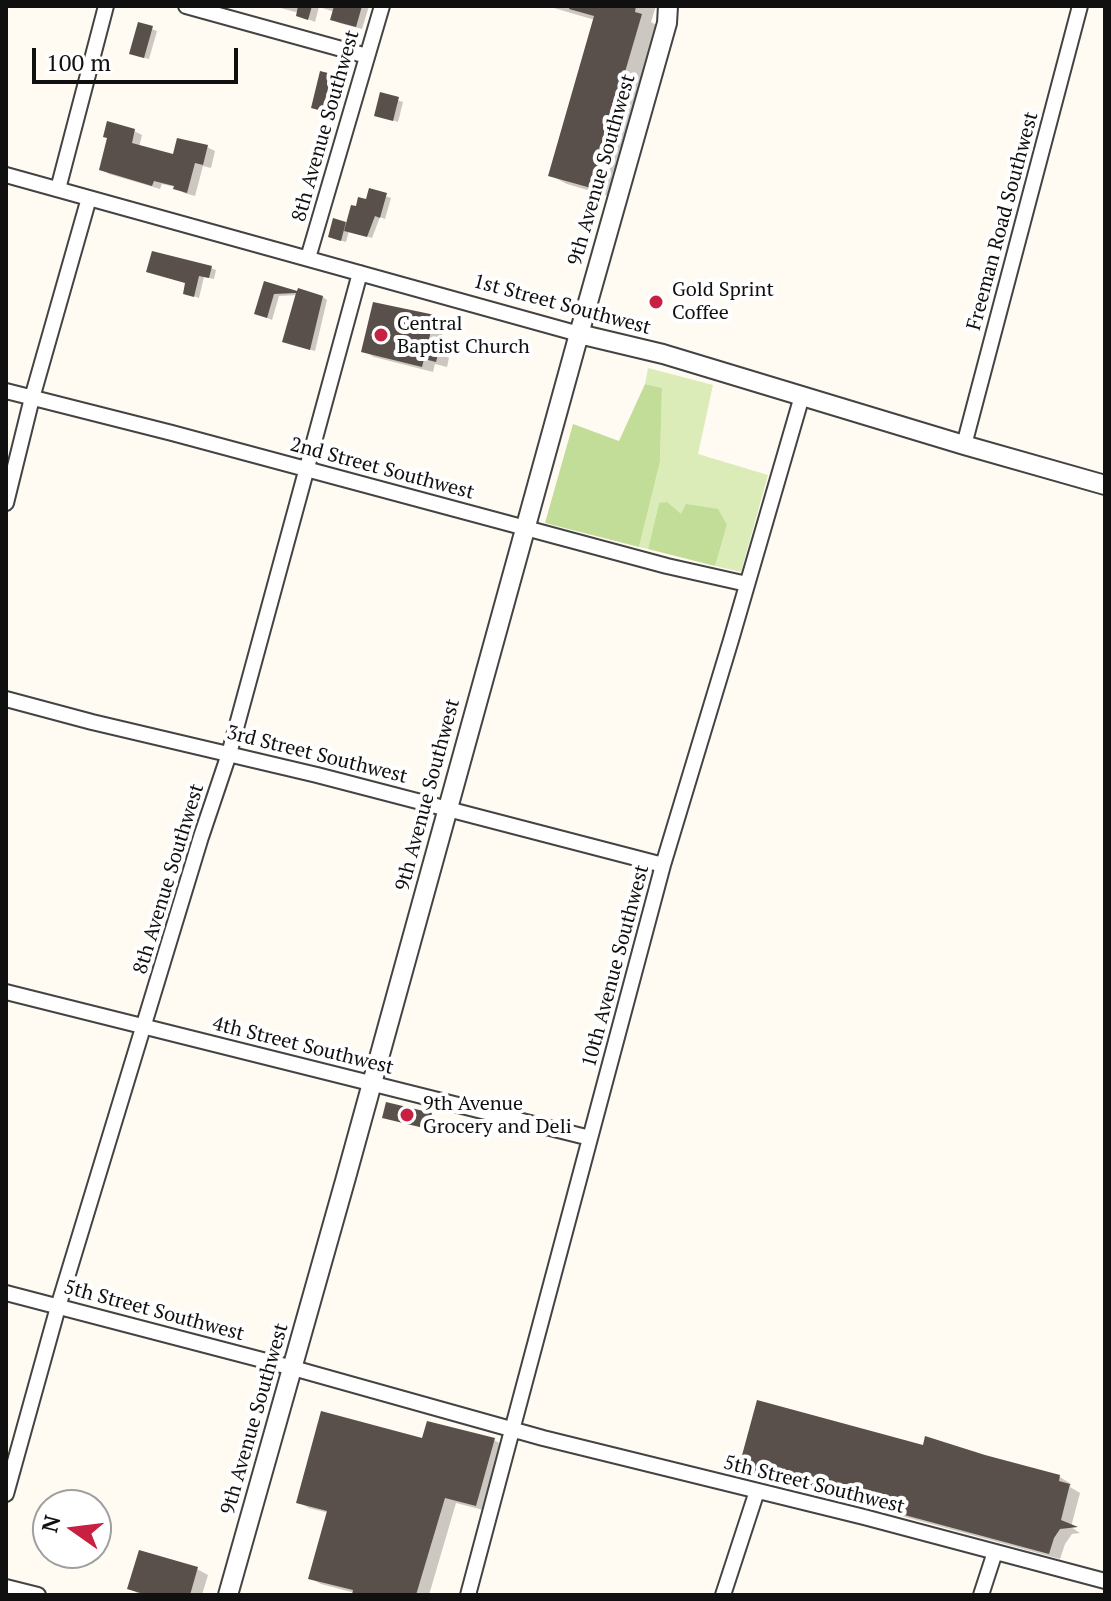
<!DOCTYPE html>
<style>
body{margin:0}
#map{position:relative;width:1111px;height:1601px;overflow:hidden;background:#fffbf2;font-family:"PT Serif",serif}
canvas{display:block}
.frame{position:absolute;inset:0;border:8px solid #101010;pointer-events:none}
.north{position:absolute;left:32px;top:1489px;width:80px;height:80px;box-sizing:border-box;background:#fff;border:2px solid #9f9f9f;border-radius:50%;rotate:284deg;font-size:22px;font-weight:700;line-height:32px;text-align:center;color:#101010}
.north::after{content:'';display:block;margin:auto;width:28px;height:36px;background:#c72040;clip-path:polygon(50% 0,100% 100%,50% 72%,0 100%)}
.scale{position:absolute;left:32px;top:48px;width:206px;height:36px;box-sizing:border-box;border:4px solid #101010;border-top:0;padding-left:10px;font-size:24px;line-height:28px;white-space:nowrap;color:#101010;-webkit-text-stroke:6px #fff;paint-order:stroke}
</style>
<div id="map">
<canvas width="1111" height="1601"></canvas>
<div class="frame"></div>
<div class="north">N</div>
<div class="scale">100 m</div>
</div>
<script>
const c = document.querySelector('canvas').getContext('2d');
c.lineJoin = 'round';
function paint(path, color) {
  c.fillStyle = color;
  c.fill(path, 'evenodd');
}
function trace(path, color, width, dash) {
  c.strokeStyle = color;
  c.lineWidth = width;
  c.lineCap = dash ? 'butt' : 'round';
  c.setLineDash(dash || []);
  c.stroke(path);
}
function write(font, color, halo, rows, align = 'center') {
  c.font = font + ' "PT Serif",serif';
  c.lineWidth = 8;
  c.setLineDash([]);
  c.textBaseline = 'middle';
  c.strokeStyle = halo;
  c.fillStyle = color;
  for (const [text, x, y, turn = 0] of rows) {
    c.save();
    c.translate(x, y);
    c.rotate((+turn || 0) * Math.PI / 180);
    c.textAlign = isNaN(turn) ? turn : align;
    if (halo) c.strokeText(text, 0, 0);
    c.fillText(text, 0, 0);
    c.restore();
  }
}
paint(new Path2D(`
 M648 368 713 385 698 454 768 475 741 572 715 566 727 525 681 515 659 503 648 549 639 547 660 462 662 388 645 384Z`), '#dbecb9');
paint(new Path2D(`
 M645 384 662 388 660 462 639 547 545 523 573 424 619 441Z
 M667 502 681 514 686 504 718 509 727 525 715 566 648 549 659 503Z`), '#c1dd98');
paint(new Path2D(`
 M273 6H369L362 29 339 23 333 19 335 12 319 7 315 22 298 15 299 13Z
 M547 6H656L651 22 658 26 608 196 567 184 550 175 595 20Z
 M139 24 157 31 149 59 136 56Z
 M331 76 336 79 327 112 318 110Z
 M382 95 403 102 398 122 376 115Z
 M134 131 142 135 139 147 174 157 207 147 215 151 211 168 203 166 195 196 184 193 176 187 162 184 160 189 109 174 101 169Z
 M370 191 391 198 385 219 380 217 372 238 349 231 346 242 335 239 345 224 348 225 357 208 367 201Z
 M211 268 216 270 214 279 204 277 199 298 185 293 187 283 149 271Z
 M265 283 323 297 327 300 315 351 289 344 298 295 279 296 272 320 256 313Z
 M434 317 445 324 438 352 449 358 447 367 435 364 433 372 374 357 363 351Z
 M431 1115 436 1118 433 1130 389 1119Z
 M494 1440 505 1446 487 1511 456 1503 429 1595H354L355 1593 321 1584 310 1578 329 1513 309 1508 298 1502 424 1441Z
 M924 1447 984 1457 1060 1477 1071 1484 1070 1487 1080 1493 1071 1527 1080 1533 1072 1534 1065 1544 1060 1559 751 1475 740 1469Z
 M197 1569 208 1575 202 1595H141L130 1589Z`), '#0003');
paint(new Path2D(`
 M298 6H312L308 20 296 16Z
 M334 6H362L356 27 330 20Z
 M570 6H636L635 12 642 14 591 188 548 176 594 16 569 9Z
 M138 22 153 26 144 58 129 54Z
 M320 71 332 74 322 111 311 108Z
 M380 92 399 97 393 121 374 116Z
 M107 121 135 129 132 143 173 154 177 138 208 145 203 165 195 163 187 193 173 189 174 186 154 181 152 186 99 170 107 138 103 137Z
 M369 188 387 193 380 218 375 216 367 237 344 231 351 205 356 206 358 197 366 199Z
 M333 218 346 222 341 241 328 237Z
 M152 251 212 266 209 278 199 276 194 297 183 294 185 283 146 272Z
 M264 281 297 291 298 288 323 296 310 350 282 342 296 293 274 294 267 318 254 314Z
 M373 302 435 315 427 347 439 350 436 362 424 359 422 367 361 352Z
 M386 1102 432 1113 428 1129 382 1118Z
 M757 1400 923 1445 925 1436 985 1455 1060 1475 1059 1481 1070 1484 1061 1520 1078 1527 1060 1529 1054 1538 1049 1554 738 1470Z
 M321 1411 422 1438 427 1421 495 1438 476 1506 445 1498 416 1595H352L353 1590 308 1579 327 1511 296 1503Z
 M139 1550 198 1567 190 1595H147L127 1589Z`), '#594f4b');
const minor = new Path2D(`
 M186 6 367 56
 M6 175 579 334
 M58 189 106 6
 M308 258 382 6
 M6 391 172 433 667 566 747 584
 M964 445 1080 6
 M6 503 32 398 89 198
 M6 699 92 722 317 775 663 865
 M6 992 590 1138
 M6 1293 293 1368 543 1438 864 1517 1105 1581
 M6 1494 58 1307 201 837 229 754 360 273
 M6 1587 38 1595
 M468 1595 663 865 731 640 802 396
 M723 1595 757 1491
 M981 1595 995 1552`);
const tertiary = new Path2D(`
 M579 334 663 354 964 445 1105 485
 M228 1595 345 1181 579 334 667 23 668 6`);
trace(minor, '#434343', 18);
trace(tertiary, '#434343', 22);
trace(minor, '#fff', 14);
trace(tertiary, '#fff', 18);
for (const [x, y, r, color] of [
 [656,302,8,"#c72040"],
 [381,335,8,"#c72040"],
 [407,1115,8,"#c72040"]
]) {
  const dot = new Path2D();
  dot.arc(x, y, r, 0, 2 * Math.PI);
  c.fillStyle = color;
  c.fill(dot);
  trace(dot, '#fff', 3);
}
write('20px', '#101010', '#fff', [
 ["8th Avenue Southwest",326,126,-74],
 ["9th Avenue Southwest",602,170,-74],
 ["Freeman Road Southwest",1003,221,-75],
 ["1st Street Southwest",562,305,15],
 ["2nd Street Southwest",382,469,15],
 ["3rd Street Southwest",317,755,14],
 ["9th Avenue Southwest",428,795,-75],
 ["8th Avenue Southwest",169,879,-73],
 ["10th Avenue Southwest",616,966,-75],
 ["4th Street Southwest",303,1046,14],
 ["5th Street Southwest",154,1311,15],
 ["9th Avenue Southwest",255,1419,-74],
 ["5th Street Southwest",814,1485,14]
]);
write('20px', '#101010', '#fff', [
 ["Gold Sprint",672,290],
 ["Coffee",672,313],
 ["Central",397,324],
 ["Baptist Church",397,347],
 ["9th Avenue",423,1104],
 ["Grocery and Deli",423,1127]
], 'left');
</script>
